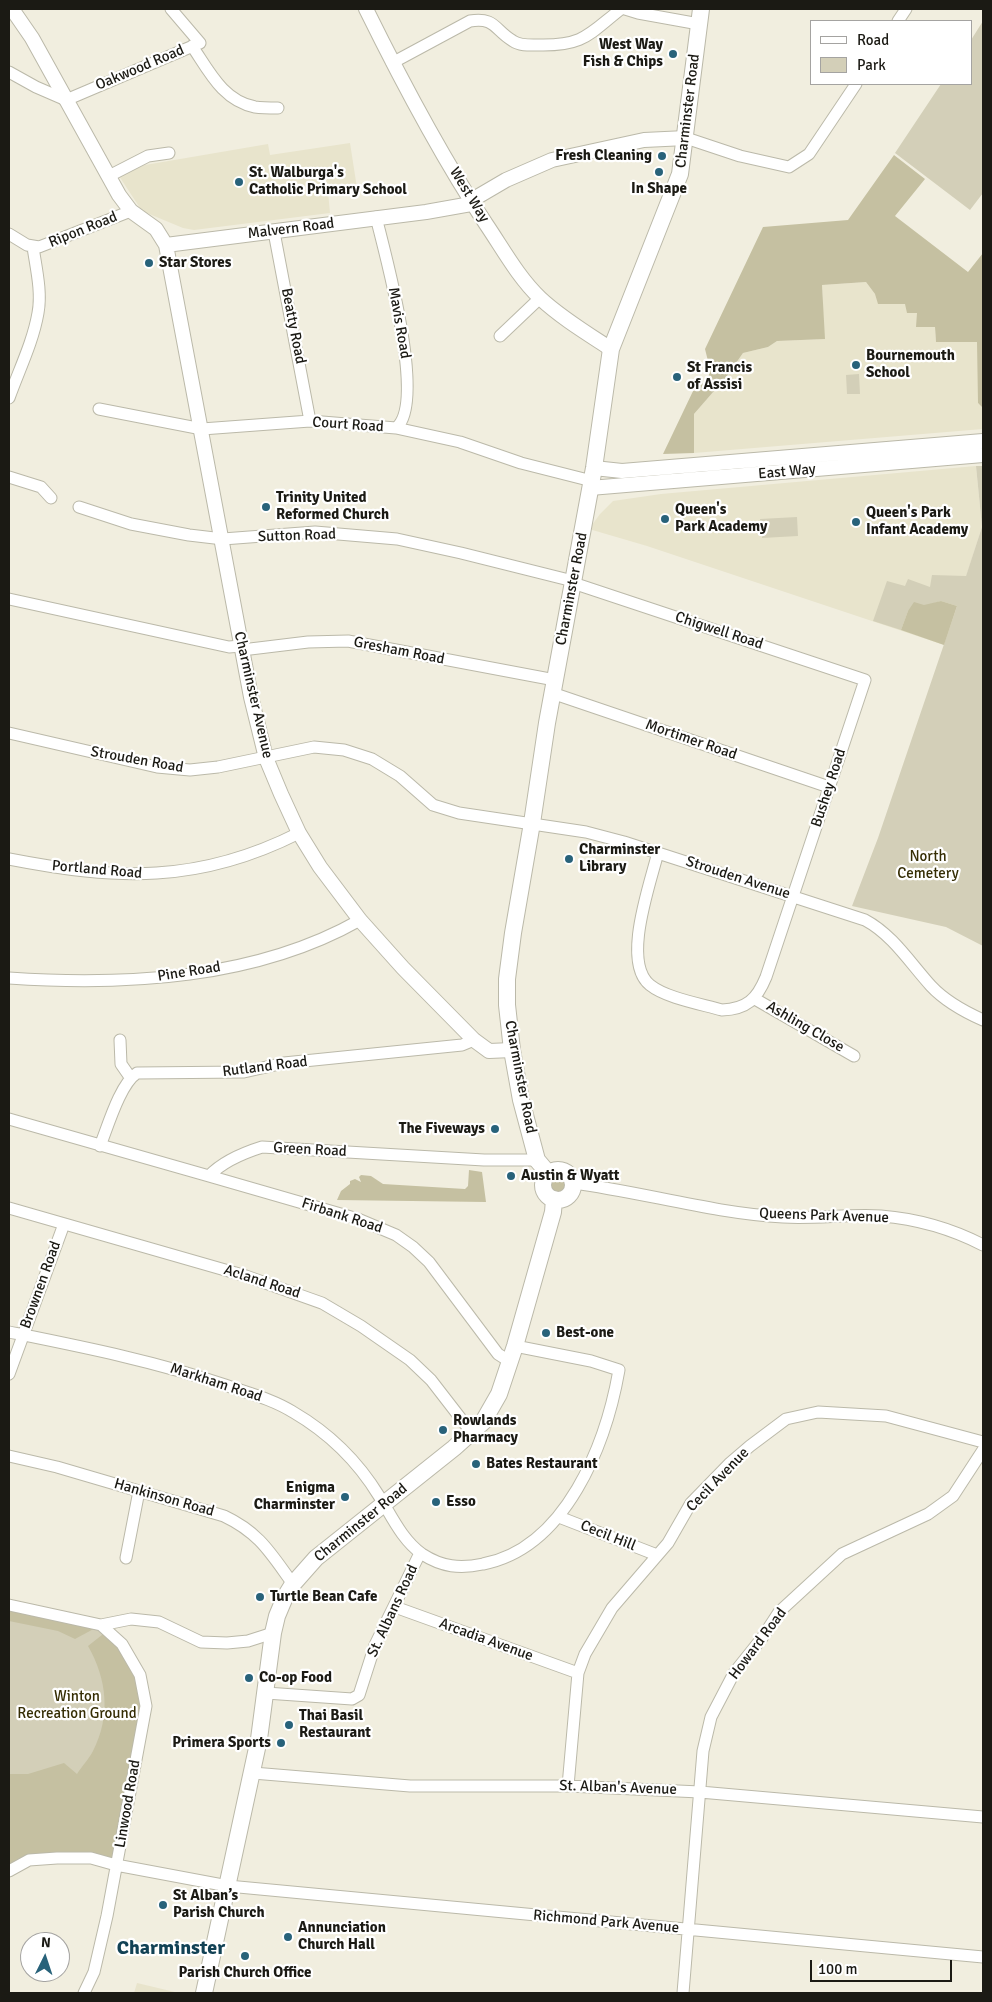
<!DOCTYPE html>
<meta charset="utf-8">
<style>
body{margin:0}
#map{position:relative;width:992px;height:2002px;overflow:hidden;background:#f1eedf;font-family:Signika,sans-serif}
canvas{display:block}
.frame{position:absolute;inset:0;border:10px solid #1b1a14;pointer-events:none}
.legend{position:absolute;left:810px;top:20px;width:162px;height:65px;box-sizing:border-box;background:#fff;border:1px solid #a4a3a1;margin:0;padding:6px 9px;list-style:none;font-size:15px;color:#1b1a14}
.legend li{display:flex;align-items:center;gap:10px;height:25px}
.legend b{width:25px;border:1px solid #a4a3a1}
.north{position:absolute;left:20px;top:1932px;width:50px;height:50px;box-sizing:border-box;background:#fff;border:1px solid #a4a3a1;border-radius:50%;rotate:4deg;font-size:14px;font-weight:700;line-height:20px;text-align:center;color:#1b1a14}
.north::after{content:'';display:block;margin:auto;width:18px;height:22px;background:#28627a;clip-path:polygon(50% 0,100% 100%,50% 72%,0 100%)}
.scale{position:absolute;left:810px;top:1960px;width:142px;height:22px;box-sizing:border-box;border:2px solid #1b1a14;border-top:0;padding-left:6px;font-size:15px;line-height:18px;white-space:nowrap;color:#1b1a14;-webkit-text-stroke:4px #fff;paint-order:stroke}
</style>
<div id="map">
<canvas width="992" height="2002"></canvas>
<div class="frame"></div>
<ul class="legend">
<li><b style="height:6px;background:#fff"></b>Road</li>
<li><b style="height:14px;background:#d3cfb8"></b>Park</li>
</ul>
<div class="north">N</div>
<div class="scale">100 m</div>
</div>
<script>
const c = document.querySelector('canvas').getContext('2d');
c.lineJoin = 'round';
function paint(path, color) {
  c.fillStyle = color;
  c.fill(path, 'evenodd');
}
function trace(path, color, width, dash) {
  c.strokeStyle = color;
  c.lineWidth = width;
  c.lineCap = dash ? 'butt' : 'round';
  c.setLineDash(dash || []);
  c.stroke(path);
}
function write(font, color, halo, rows, align = 'center') {
  c.font = font + ' Signika,sans-serif';
  c.lineWidth = 4.5;
  c.setLineDash([]);
  c.textBaseline = 'middle';
  c.strokeStyle = halo;
  c.fillStyle = color;
  for (const [text, x, y, turn = 0] of rows) {
    c.save();
    c.translate(x, y);
    c.rotate((+turn || 0) * Math.PI / 180);
    c.textAlign = isNaN(turn) ? turn : align;
    if (halo) c.strokeText(text, 0, 0);
    c.fillText(text, 0, 0);
    c.restore();
  }
}
paint(new Path2D(`
 M350 143 357 188 328 192 330 213 194 230 183 228 142 211 119 176 145 165 268 144 270 155Z
 M866 282 875 294 905 304 935 327 936 342H978V403L983 408V429L694 453V414L727 376 743 353 768 347 777 341 824 339 822 285Z
 M976 466 982 527 944 645 647 546 589 529 600 514 613 501 661 494Z
 M137 1983 179 1993H134Z`), '#e8e4cc');
paint(new Path2D(`
 M983 21V193L970 210 895 153 941 84H971V40Z
 M859 374 860 394H847L846 375Z
 M976 466H983V946L946 927 852 906 878 838 957 606 941 601 908 611 901 630 873 621 887 581 905 586 908 579 930 587 932 575 966 576 982 527Z
 M797 517 798 536 762 538 760 519Z
 M9 1605 106 1626 116 1638 91 1858 29 1860 9 1872Z`), '#d3cfb8');
paint(new Path2D(`
 M894 155 925 179 895 216 968 272 983 253V408L978 403 977 342H936L935 327H916L917 313H907L905 304H878L875 294 866 282 822 285 825 339 777 341 768 347 743 353 727 376 694 414V453L663 454 694 389 708 380 710 369 705 349 763 227 848 220Z
 M941 601 957 606 944 645 901 630 908 611 914 602 924 605Z
 M469 1170 482 1172 486 1202 337 1200 341 1191 350 1184V1181L355 1179 361 1182 359 1177 361 1175 371 1176 383 1184 465 1189 468 1186Z
 M550 1185a8 8 0 1 1 16 0a8 8 0 1 1-16 0Z
 M9 1605 101 1625 75 1639 58 1631 9 1621Z
 M107 1631 122 1644 146 1706 116 1865 57 1858 9 1871V1774H28L64 1763 77 1774C82 1766 89 1759 93 1751 111 1716 107 1679 88 1646Z`), '#c5c0a1');
const minor = new Path2D(`
 M625 9 638 13 699 24
 M898 21 906 9
 M192 46C209 71 223 101 255 107 262 108 271 108 278 108
 M392 63 470 21C496 17 494 30 513 41 520 46 531 45 539 45 584 46 589 34 621 9
 M9 72 36 87 66 100 200 43 171 9
 M686 138 740 156 789 167 809 154 856 84
 M109 176 148 156 169 153
 M376 217C385 254 427 403 396 428
 M274 232 310 421
 M9 234 27 245 39 247 131 211
 M500 336 540 298
 M9 398C19 370 33 342 38 313 42 292 36 268 33 247
 M99 409 202 429 310 421 396 428 460 442 521 463 592 481
 M9 477 41 487 51 498
 M79 507 131 524 189 535 223 539 315 532 397 539 461 553 573 581
 M573 583 865 680 766 977C757 999 747 1009 722 1010 701 1004 666 998 650 985 621 962 651 882 658 852
 M9 599 229 647 241 646
 M242 650 308 642 348 641 555 680
 M552 693 829 787
 M9 733 157 767 190 770 218 767 314 747 344 750 372 759 400 776 433 805 459 813 586 832 624 842 865 920C893 935 910 963 931 986 945 1001 965 1012 983 1020
 M9 859C117 880 198 884 299 833
 M9 978C126 986 256 979 360 920
 M755 999 854 1056
 M120 1040 121 1064 130 1077
 M9 1119 209 1176C223 1161 243 1153 262 1147L484 1160H537
 M100 1146C108 1126 120 1084 137 1073L244 1072 284 1063 462 1045 474 1040
 M209 1176 358 1219 396 1235 413 1247 429 1262 498 1354 509 1361
 M573 1183C643 1192 712 1213 783 1217 815 1219 849 1214 881 1216 919 1219 950 1228 983 1245
 M9 1208 246 1276 322 1303 361 1326 410 1360 431 1380 472 1433
 M9 1332C83 1347 154 1361 225 1385 248 1393 272 1399 293 1412 329 1433 357 1460 379 1496 391 1515 402 1540 422 1554 442 1567 460 1569 483 1564 566 1548 606 1444 619 1370L591 1361 515 1346
 M9 1374 64 1224
 M9 1456 57 1467 224 1516C260 1533 271 1554 293 1584
 M559 1517 657 1555
 M126 1558 139 1491
 M9 1605 101 1625 131 1619 159 1622 201 1642 227 1643 248 1641 273 1633
 M395 1607 578 1673
 M266 1693 352 1699 359 1695 375 1645 420 1553
 M253 1773 410 1786H568L700 1792 983 1817
 M568 1786 578 1673 585 1654 612 1608 668 1543 691 1503 729 1464 750 1446 786 1419 818 1412 886 1416 983 1442
 M9 1871 29 1860 57 1858H91L116 1865 228 1886 983 1957
 M84 1993 94 1972 107 1916 146 1706 140 1675 122 1644 101 1625
 M683 1993 703 1751 711 1717 734 1673 762 1638 779 1612 842 1554 928 1514 953 1496 983 1450`);
const tertiary = new Path2D(`
 M12 9 32 38 119 195 131 211 156 229 166 245 251 697 266 758 281 794 299 833 320 867 360 920 403 968 474 1040 489 1051 512 1050
 M366 9C402 82 441 156 486 224 503 249 518 277 540 298 560 317 588 334 611 349
 M166 245 426 212 471 204 477 197 506 180 552 160 644 140 686 138
 M594 468 622 471 983 441
 M590 488 983 455`);
const secondary = new Path2D(`
 M543 1185a15 15 0 1 1 30 0a15 15 0 1 1-30 0Z
 M548 1173 537 1160 521 1100 512 1050 507 1005V979L513 933 532 823 547 723 594 468 611 349 680 174 701 9
 M204 1993 259 1739 273 1633 277 1616 285 1597 293 1584 316 1558 454 1448 483 1422 499 1394 515 1346 553 1212 554 1199`);
trace(minor, '#bbb9a9', 13);
trace(tertiary, '#bbb9a9', 16);
trace(secondary, '#bbb9a9', 18);
trace(minor, '#fff', 11);
trace(tertiary, '#fff', 14);
trace(secondary, '#fff', 16);
for (const [x, y, r, color] of [
 [673,54,5,"#28627a"],
 [662,156,5,"#28627a"],
 [659,172,5,"#28627a"],
 [239,182,5,"#28627a"],
 [149,263,5,"#28627a"],
 [856,365,5,"#28627a"],
 [677,377,5,"#28627a"],
 [266,507,5,"#28627a"],
 [665,519,5,"#28627a"],
 [856,522,5,"#28627a"],
 [569,859,5,"#28627a"],
 [495,1129,5,"#28627a"],
 [511,1176,5,"#28627a"],
 [546,1333,5,"#28627a"],
 [443,1430,5,"#28627a"],
 [476,1464,5,"#28627a"],
 [345,1497,5,"#28627a"],
 [436,1502,5,"#28627a"],
 [260,1597,5,"#28627a"],
 [249,1678,5,"#28627a"],
 [289,1725,5,"#28627a"],
 [281,1743,5,"#28627a"],
 [163,1905,5,"#28627a"],
 [288,1937,5,"#28627a"],
 [245,1956,5,"#28627a"]
]) {
  const dot = new Path2D();
  dot.arc(x, y, r, 0, 2 * Math.PI);
  c.fillStyle = color;
  c.fill(dot);
  trace(dot, '#fff', 2);
}
write('bold 15px', '#1b1a14', '#fff', [
 ["West Way",663,45,"right"],
 ["Fish & Chips",663,62,"right"],
 ["Fresh Cleaning",652,156,"right"],
 ["St. Walburga's",249,173],
 ["Catholic Primary School",249,190],
 ["In Shape",659,189,"center"],
 ["Star Stores",159,263],
 ["Bournemouth",866,356],
 ["School",866,373],
 ["St Francis",687,368],
 ["of Assisi",687,385],
 ["Trinity United",276,498],
 ["Reformed Church",276,515],
 ["Queen's",675,510],
 ["Park Academy",675,527],
 ["Queen's Park",866,513],
 ["Infant Academy",866,530],
 ["Charminster",579,850],
 ["Library",579,867],
 ["The Fiveways",485,1129,"right"],
 ["Austin & Wyatt",521,1176],
 ["Best-one",556,1333],
 ["Rowlands",453,1421],
 ["Pharmacy",453,1438],
 ["Bates Restaurant",486,1464],
 ["Enigma",335,1488,"right"],
 ["Charminster",335,1505,"right"],
 ["Esso",446,1502],
 ["Turtle Bean Cafe",270,1597],
 ["Co-op Food",259,1678],
 ["Thai Basil",299,1716],
 ["Restaurant",299,1733],
 ["Primera Sports",271,1743,"right"],
 ["St Alban’s",173,1896],
 ["Parish Church",173,1913],
 ["Annunciation",298,1928],
 ["Church Hall",298,1945],
 ["Parish Church Office",245,1973,"center"]
], 'left');
write('15px', '#1b1a14', '#fff', [
 ["Oakwood Road",140,68,-23],
 ["Charminster Road",688,111,-83],
 ["West Way",469,195,58],
 ["Malvern Road",291,229,-7],
 ["Ripon Road",83,230,-22],
 ["Mavis Road",399,323,80],
 ["Beatty Road",293,326,79],
 ["Court Road",348,425,4],
 ["East Way",787,472,-5],
 ["Sutton Road",297,536,-2],
 ["Charminster Road",572,589,-79],
 ["Chigwell Road",719,631,18],
 ["Gresham Road",399,651,11],
 ["Charminster Avenue",253,695,77],
 ["Mortimer Road",691,740,19],
 ["Strouden Road",137,760,10],
 ["Bushey Road",829,788,-72],
 ["Portland Road",97,870,5],
 ["Strouden Avenue",738,878,18],
 ["Pine Road",189,972,-9],
 ["Ashling Close",805,1027,30],
 ["Rutland Road",265,1067,-7],
 ["Charminster Road",520,1077,79],
 ["Green Road",310,1150,3],
 ["Firbank Road",342,1216,18],
 ["Queens Park Avenue",824,1216,2],
 ["Acland Road",262,1282,18],
 ["Brownen Road",41,1285,-70],
 ["Markham Road",216,1383,18],
 ["Cecil Avenue",718,1480,-46],
 ["Hankinson Road",164,1498,16],
 ["Charminster Road",361,1523,-39],
 ["Cecil Hill",608,1536,22],
 ["St. Albans Road",393,1611,-65],
 ["Arcadia Avenue",486,1640,20],
 ["Howard Road",758,1644,-53],
 ["St. Alban's Avenue",618,1788,2],
 ["Linwood Road",128,1804,-80],
 ["Richmond Park Avenue",606,1922,5]
]);
write('15px', '#352d04', '#fff', [
 ["North",928,857],
 ["Cemetery",928,874],
 ["Winton",77,1697],
 ["Recreation Ground",77,1714]
]);
write('bold 20px', '#124255', '#fff', [
 ["Charminster",171,1949]
]);
</script>
